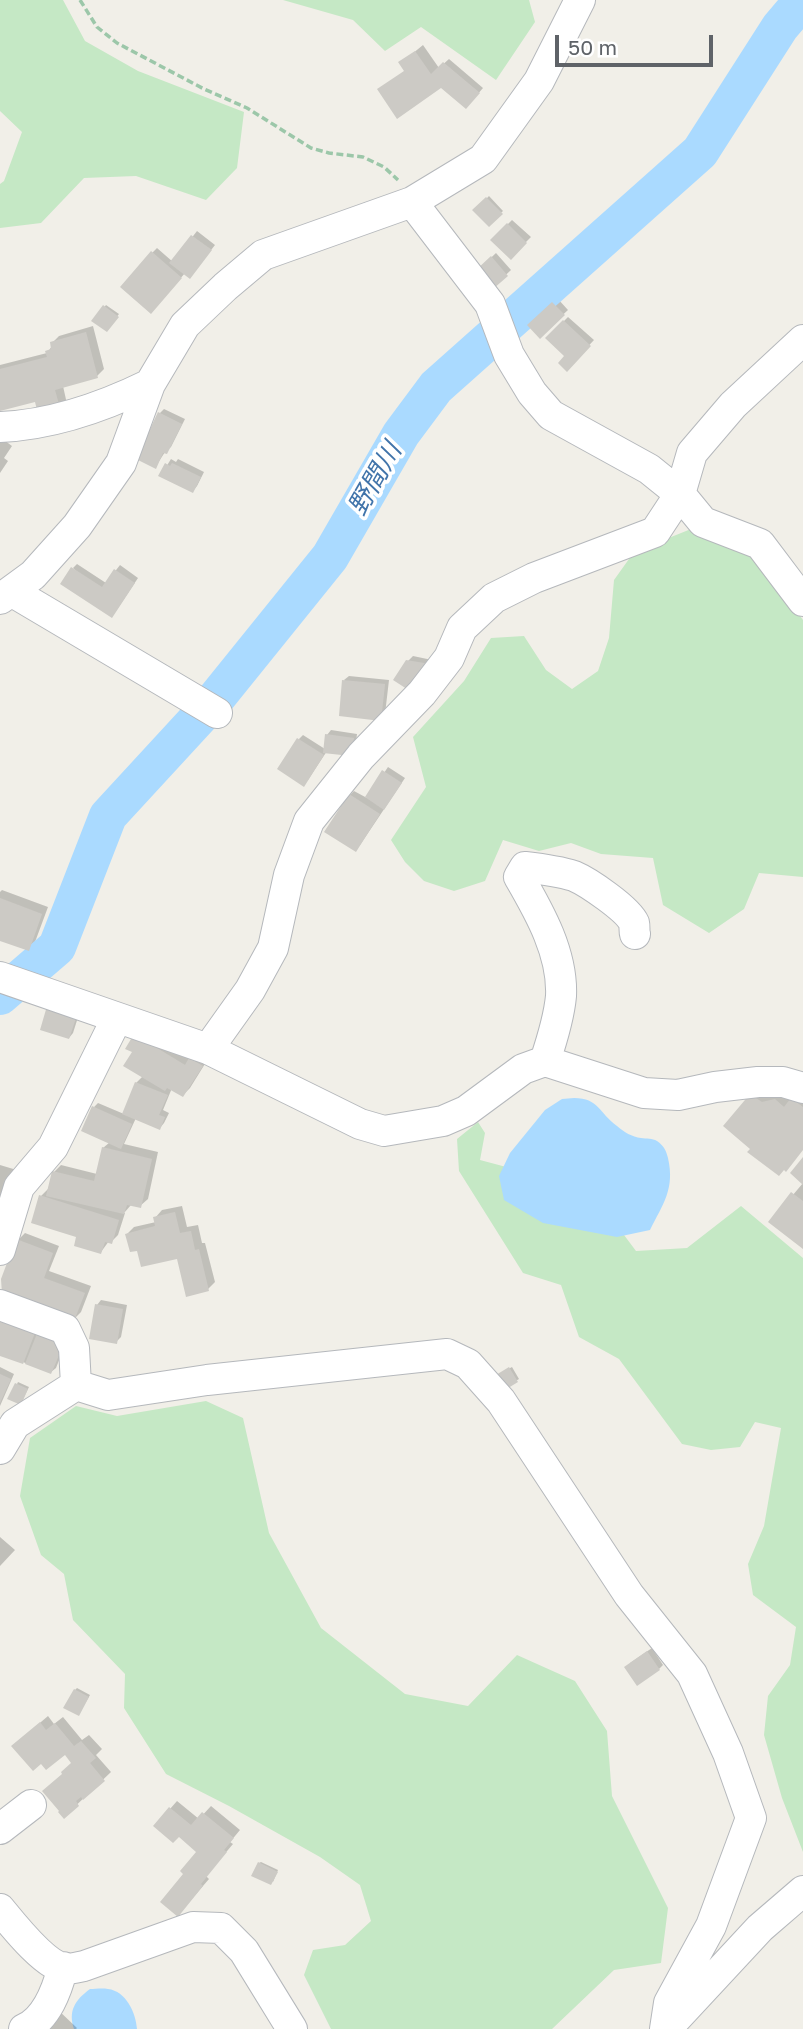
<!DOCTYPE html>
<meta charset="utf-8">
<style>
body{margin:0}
#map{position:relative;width:803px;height:2029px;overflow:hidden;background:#f1efe8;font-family:"Golos Text",sans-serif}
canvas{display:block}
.scale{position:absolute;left:555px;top:35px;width:158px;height:32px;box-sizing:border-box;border:4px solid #5f6368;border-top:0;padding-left:9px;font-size:21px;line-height:24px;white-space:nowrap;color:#5f6368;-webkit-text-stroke:5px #fff;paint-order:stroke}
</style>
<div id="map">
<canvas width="803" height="2029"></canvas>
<div class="scale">50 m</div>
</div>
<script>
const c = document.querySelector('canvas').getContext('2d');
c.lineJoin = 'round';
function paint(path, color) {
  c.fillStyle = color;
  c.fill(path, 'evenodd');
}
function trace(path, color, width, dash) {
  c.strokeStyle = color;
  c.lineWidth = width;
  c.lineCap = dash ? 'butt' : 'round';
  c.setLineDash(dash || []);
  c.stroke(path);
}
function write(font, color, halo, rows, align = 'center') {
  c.font = font + ' "Golos Text","Noto Sans JP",sans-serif';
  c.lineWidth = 7;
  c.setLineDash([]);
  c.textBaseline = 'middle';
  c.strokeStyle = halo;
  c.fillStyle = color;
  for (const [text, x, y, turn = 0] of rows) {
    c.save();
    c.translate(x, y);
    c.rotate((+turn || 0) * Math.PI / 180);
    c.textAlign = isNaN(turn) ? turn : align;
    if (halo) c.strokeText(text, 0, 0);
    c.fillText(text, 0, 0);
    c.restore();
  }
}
paint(new Path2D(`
 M0 0H63L85 41 138 71 244 112 237 168 206 200 136 176 84 178 41 223 0 228V184L4 181 22 132 0 111Z
 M283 0H529L535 22 496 80 421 27 385 51 353 20Z
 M691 529 752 551 803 620V877L759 873 744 909 709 933 663 905 653 858 601 854 571 843 539 851 503 840 485 881 454 891 424 881 405 862 391 840 426 787 413 737 464 681 491 638 524 636 546 670 572 689 598 671 609 638 614 580 634 552Z
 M478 1122 485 1133 480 1160 525 1172 606 1211 636 1251 687 1248 741 1206 803 1258V1852L782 1798 764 1735 768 1696 790 1665 796 1627 753 1595 748 1564 764 1526 781 1428 755 1422 740 1447 711 1450 682 1444 619 1359 579 1337 561 1285 523 1273 459 1171 457 1139Z
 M206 1401 243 1418 269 1533 321 1628 405 1694 468 1706 517 1655 575 1681 607 1731 612 1796 668 1908 661 1963 614 1970 552 2029H331L304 1975 313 1950 345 1945 371 1921 360 1885 320 1857 229 1806 166 1774 124 1708 125 1674 73 1620 64 1574 41 1555 20 1496 30 1438 76 1406 117 1416Z`), '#c5e8c5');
paint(new Path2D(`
 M574 1098C599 1098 599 1113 617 1126 624 1132 632 1137 641 1138 647 1139 652 1138 657 1141 664 1146 666 1150 668 1158 675 1189 663 1204 650 1230L617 1237 543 1223 504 1200 499 1176 510 1153 545 1110 562 1099Z
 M90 1989C95 1989 102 1988 108 1989 126 1991 136 2013 137 2029H74C68 2011 75 2000 90 1989Z`), '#aadaff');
paint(new Path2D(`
 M423 45 439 68 449 59 483 88 471 102 441 86 379 90 406 70 401 63Z
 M489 196 503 211 489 224 475 210Z
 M512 220 531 237 511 257 493 239Z
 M197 231 215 245 194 272 185 273 156 307 152 253 157 248 173 262Z
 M496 253 511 270 493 287 478 270Z
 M558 299 568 310 540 336 530 325Z
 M106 305 119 314 106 330 94 321Z
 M568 317 594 340 567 369V356L547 338Z
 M93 326 104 369 97 376 63 386 67 404 60 411 36 400 0 403V365L47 353 52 346V343L59 336Z
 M164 409 185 419 171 447 165 452 156 466 160 413Z
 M0 437 12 446 4 458 8 461 0 473Z
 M171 459 176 462 178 459 204 472 197 486 193 491 161 475Z
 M77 564 106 583 120 565 138 578 116 611 73 568Z
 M413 656 432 660 414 684 408 661Z
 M349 676 389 680 385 714 381 719 344 680Z
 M331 730 357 734 355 750 327 751 308 780 299 739 303 735 325 749 327 735Z
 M388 767 405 778 360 845 350 795 354 791 367 798Z
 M2 890 48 907 35 942 28 949 0 939V892Z
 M80 1011 73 1033 69 1038 42 1029Z
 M135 1035 208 1059 190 1088 183 1095 172 1088 163 1110 169 1113 164 1123 160 1128 136 1118 124 1144 158 1152 148 1199 140 1206 131 1205 124 1213H125L118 1235 111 1242 109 1241 101 1252 78 1235 41 1196 48 1189 54 1172 61 1165 97 1174 103 1148 110 1142 93 1108 98 1103 124 1114 136 1083 143 1076 134 1052Z
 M751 1095H803V1150L753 1148Z
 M0 1165 20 1171 0 1203Z
 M803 1183V1246L771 1221Z
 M182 1206 187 1227 198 1225 202 1243H205L215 1282 208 1289 178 1257 138 1249 127 1234 134 1227 156 1222 155 1218 162 1210Z
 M25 1233 59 1246 49 1271 91 1286 81 1312 74 1319 3 1293 18 1240Z
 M101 1300 127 1305 121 1337 116 1342 97 1305Z
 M41 1321 36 1336 44 1327 68 1337 56 1368 51 1372 0 1354Z
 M0 1367 14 1374 0 1406Z
 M512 1367 519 1379 500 1390 495 1376Z
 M18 1382 29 1387 22 1401 17 1384Z
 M0 1537 15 1550 0 1566Z
 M652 1648 663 1665 659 1669 630 1663Z
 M77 1688 90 1695 80 1712 75 1690Z
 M48 1716 54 1724 63 1717 82 1740 89 1735 102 1749 96 1755 111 1772 64 1817V1773L73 1762 65 1752 21 1739Z
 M177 1801 199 1819 211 1806 240 1830 230 1842 233 1844 206 1876 209 1879 185 1907 186 1874 199 1852 179 1835 155 1826Z
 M261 1862 278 1870 273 1882 259 1863Z
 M56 2008 77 2028 76 2029H49Z`), '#0003');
trace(new Path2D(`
 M0 996 57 947 108 816 213 702 330 557 401 434 436 387 700 152 780 27 803 0`), '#aadaff', 38);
paint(new Path2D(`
 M415 51 431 74 443 62 480 93 466 109 441 88 397 119 377 89 404 71 398 62Z
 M486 197 503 214 489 227 472 210Z
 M507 223 527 243 511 260 490 240Z
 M191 235 212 250 190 279 169 263Z
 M151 251 182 278 151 314 120 287Z
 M491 256 508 276 493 289 476 270Z
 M552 302 565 315 540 339 527 325Z
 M103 305 119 317 107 332 91 321Z
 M563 320 591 346 567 372 558 363 564 356 545 338Z
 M86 332 98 378 55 390 61 412 39 418 35 402 0 411V369L47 357 45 351 51 349 50 342Z
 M158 412 182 424 167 454 163 453 156 469 136 459Z
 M165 463 170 466 172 463 201 477 193 493 158 476Z
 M71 567 102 587 114 569 135 583 112 618 60 584Z
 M406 660 430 664 410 691 393 680Z
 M342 680 385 684 381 721 339 716Z
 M325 734 354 738 351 756 323 753Z
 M297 738 324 755 304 787 277 769Z
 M382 770 402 783 384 810 365 797Z
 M349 794 380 814 356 852 324 832Z
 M0 898 42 914 29 951 0 941Z
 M47 1006 77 1015 69 1039 40 1030Z
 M134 1034 185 1065 189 1058 203 1066 183 1097 167 1088 165 1091 123 1066 132 1052 125 1049Z
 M135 1082 168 1095 159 1115 165 1117 160 1130 122 1114Z
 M750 1094 762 1102 775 1099 784 1107 791 1098 803 1107V1150L786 1172 784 1170 779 1176 747 1152 750 1149 723 1126Z
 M92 1106 132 1124 121 1149 81 1131Z
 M102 1147 152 1159 141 1208 127 1205 124 1214 46 1196 52 1171 94 1181Z
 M803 1157V1185L790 1173Z
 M791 1192 803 1201V1249L768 1222Z
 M39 1195 119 1220 112 1244 105 1242 101 1254 74 1246 76 1237 31 1223Z
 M175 1212 180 1233 191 1231 195 1250 199 1249 209 1291 186 1297 177 1259 141 1267 137 1251 130 1252 125 1234 155 1226 153 1217Z
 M16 1239 53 1253 44 1278 85 1293 74 1321 2 1294 1 1279Z
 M95 1304 123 1309 117 1344 89 1339Z
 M0 1316 38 1325 23 1364 0 1356Z
 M38 1331 65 1341 51 1374 25 1364Z
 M509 1367 518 1382 500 1393 491 1378Z
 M0 1374 11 1379 0 1403Z
 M15 1383 28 1389 21 1405 7 1399Z
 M647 1651 660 1670 637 1686 624 1667Z
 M74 1689 89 1697 79 1716 63 1708Z
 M40 1722 46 1730 55 1723 74 1746 81 1741 96 1758 90 1763 105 1781 83 1800 81 1797 76 1801 79 1806 64 1819 58 1812 59 1811 42 1791 62 1774 61 1772 71 1763 65 1755 46 1770 41 1764 33 1771 11 1746Z
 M169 1807 191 1825 202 1812 234 1838 224 1850 227 1852 201 1884 203 1886 178 1917 160 1902 183 1874 180 1871 196 1852 179 1837 173 1843 153 1826Z
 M258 1862 278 1872 271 1885 251 1876Z`), '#cccac5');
const minor = new Path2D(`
 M412 202 490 304 509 355 532 393 551 415 649 469 680 494 703 522 760 544 803 601
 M0 427C52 425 103 407 150 384
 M11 591 217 713
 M0 599 33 575 77 526 121 463 150 384 185 325 225 287 263 255 412 202 483 159 539 81 580 0
 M0 977 208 1049 360 1124 384 1131 443 1121 466 1111 523 1069 545 1061 644 1093 678 1095 715 1087 758 1082H783L803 1088
 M208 1049 250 990 273 948 289 875 309 821 361 756 422 693 449 658 462 628 494 598 534 578 655 532 680 494 692 453 733 405 803 340
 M545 1061C552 1040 559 1018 561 996 563 954 540 913 519 877L525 867C542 869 558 871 574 876 588 882 628 909 634 923 635 927 634 931 635 934
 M0 1250 19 1187 53 1147 117 1018
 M0 1305 65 1329 74 1348 76 1385
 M76 1385 108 1395 207 1380 447 1354 468 1364 501 1401 629 1595 692 1674 728 1753 751 1818 711 1926 669 2003 665 2029
 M0 1449 15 1424 76 1385
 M0 1829 31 1805
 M0 1909C13 1925 46 1967 67 1969 72 1969 79 1967 84 1966L193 1927 221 1928 244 1951 292 2029
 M669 2026 760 1928 803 1891
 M24 2029C47 2019 57 1990 63 1967`);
trace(minor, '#b5b8bc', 32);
trace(new Path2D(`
 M80 0 97 27 117 43 204 89 247 108 311 148 329 153 363 157 384 167 398 180`), '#9cc7a9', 3.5, [7, 3.5]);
trace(minor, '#fff', 30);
write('italic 26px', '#4174aa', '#fff', [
 ["野間川",375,479,-60]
]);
</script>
